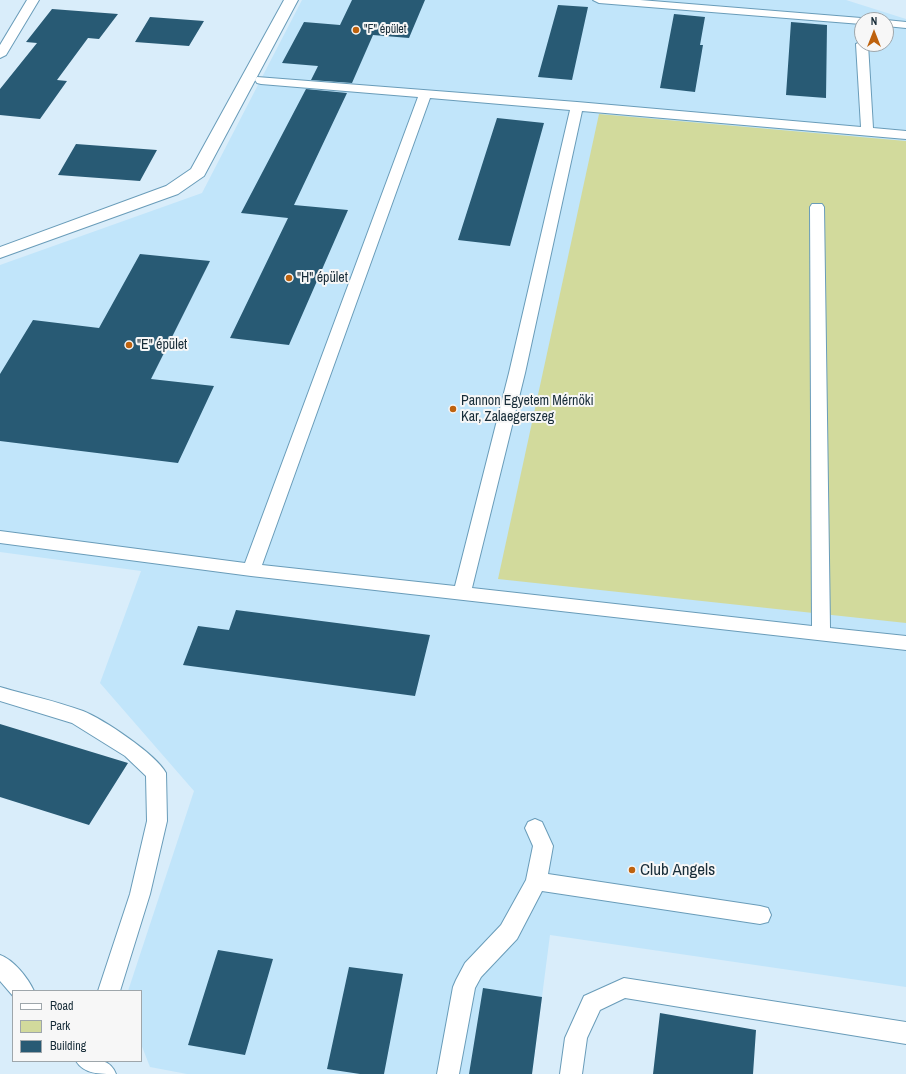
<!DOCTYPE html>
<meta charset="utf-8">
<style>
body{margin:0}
#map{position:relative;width:906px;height:1074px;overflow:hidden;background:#d9edfa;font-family:"Archivo Narrow",sans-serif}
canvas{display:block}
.legend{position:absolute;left:12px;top:990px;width:130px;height:72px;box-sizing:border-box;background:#f7f7f7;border:1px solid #9ea6ab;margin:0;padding:5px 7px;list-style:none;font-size:12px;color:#182d39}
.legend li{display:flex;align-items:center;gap:8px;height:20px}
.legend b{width:20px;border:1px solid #9ea6ab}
.north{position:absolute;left:854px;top:12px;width:40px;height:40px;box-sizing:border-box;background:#f7f7f7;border:1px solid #9ea6ab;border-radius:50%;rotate:0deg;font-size:11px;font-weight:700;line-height:16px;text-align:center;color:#182d39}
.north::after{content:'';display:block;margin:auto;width:14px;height:18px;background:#be620e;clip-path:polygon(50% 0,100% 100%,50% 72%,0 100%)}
</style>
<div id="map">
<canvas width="906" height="1074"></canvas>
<ul class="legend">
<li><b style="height:5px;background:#fff"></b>Road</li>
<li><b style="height:11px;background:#d2da9c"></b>Park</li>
<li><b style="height:11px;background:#285a74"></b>Building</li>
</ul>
<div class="north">N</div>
</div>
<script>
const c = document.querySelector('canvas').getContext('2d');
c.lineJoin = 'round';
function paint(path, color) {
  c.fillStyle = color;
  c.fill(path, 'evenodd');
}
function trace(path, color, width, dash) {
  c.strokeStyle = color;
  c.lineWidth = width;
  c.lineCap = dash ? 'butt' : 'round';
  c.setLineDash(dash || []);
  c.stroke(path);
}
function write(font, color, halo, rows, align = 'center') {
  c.font = font + ' "Archivo Narrow",sans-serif';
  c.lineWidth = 4;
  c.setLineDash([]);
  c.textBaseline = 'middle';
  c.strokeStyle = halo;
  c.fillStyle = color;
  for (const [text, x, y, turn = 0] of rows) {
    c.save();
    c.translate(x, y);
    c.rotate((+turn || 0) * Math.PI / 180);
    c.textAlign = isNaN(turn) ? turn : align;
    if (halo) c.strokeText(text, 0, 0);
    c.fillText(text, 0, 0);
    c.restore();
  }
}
paint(new Path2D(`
 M302 0H846L906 19V987L550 935 532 1074H187L150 1067 141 1044V991H128L194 791 100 683 141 571 0 552V265L202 193ZM862 20H886V44H862Z`), '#c1e5fa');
paint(new Path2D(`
 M599 114 906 141V623L498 579Z`), '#d2da9c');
paint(new Path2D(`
 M352 0H425L409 38 373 35 352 83 311 80 318 66 282 63 304 22 340 25Z
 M558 5 588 7 572 80 538 77Z
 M52 9 118 14 99 39 88 38 57 80 67 81 40 119 0 115V89L37 43 26 42Z
 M674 14 705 17 700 45H703L695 92 660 88Z
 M150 17 204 21 189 46 135 42Z
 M791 22 827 25 826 98 786 95Z
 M306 89 347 93 294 205 348 210 289 345 230 338 288 218 241 213Z
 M497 118 544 123 510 246 458 240Z
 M76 144 157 150 140 181 58 175Z
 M140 254 210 261 151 379 214 386 178 463 0 441V374L33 320 99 328Z
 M236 610 430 635 415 696 183 665 198 626 229 630Z
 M0 724 128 763 89 825 0 797Z
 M218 950 273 959 245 1055 188 1045Z
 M349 967 403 974 384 1074H360L327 1069Z
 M483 988 542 997 532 1074H469Z
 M660 1013 756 1030 753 1074H653Z`), '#285a74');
const lane = new Path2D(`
 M27 0H39L6 55 0 58V45Z
 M593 0H640L861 18 866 20H862L861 24 599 3Z
 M884 20H886L906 22V28L886 26V20Z
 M862 41V44H868L873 128 906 131V139L582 111 525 373 472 588 812 626 810 207 812 204H822L824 207 830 628 906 636V650L251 576 0 543V531L245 563 418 97 261 84 257 83 255 80 257 77 577 102 861 127 856 44ZM430 98 570 110 509 373 455 586 262 565Z
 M0 687C27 695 56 701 83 711 103 719 156 754 166 773L167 821 150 894 120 991H98L130 894 147 821 146 776 125 756 72 723 0 701Z
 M535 819 542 822 553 846 548 874 760 906 768 908 771 915 768 922 760 924 542 891 517 939 481 977 475 988 459 1074H437L453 987 456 980 465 963 501 925 526 880 533 846 525 828 528 822Z
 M0 955C14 960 28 978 34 991H13V996L0 981Z
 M624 978 906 1022V1044L625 998 600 1010 587 1038 582 1074H560L565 1038 584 996Z
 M76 1061C93 1061 109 1056 116 1074 99 1074 84 1074 76 1061Z`);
const street = new Path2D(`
 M284 0H298L204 176 178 194 0 258V247L166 186 191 169Z`);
trace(lane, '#699cb9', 2);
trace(street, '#699cb9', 2);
paint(lane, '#fff');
paint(street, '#fff');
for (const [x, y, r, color] of [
 [356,30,4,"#be620e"],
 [289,278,4,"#be620e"],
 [129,345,4,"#be620e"],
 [453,409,4,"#be620e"],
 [632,870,4,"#be620e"]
]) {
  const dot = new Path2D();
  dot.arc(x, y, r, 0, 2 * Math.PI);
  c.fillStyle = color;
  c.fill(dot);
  trace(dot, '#f7f7f7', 1.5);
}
write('12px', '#182d39', '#f7f7f7', [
 ["\"F\" épület",364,30]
], 'left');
write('14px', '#182d39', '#f7f7f7', [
 ["\"H\" épület",297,278],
 ["\"E\" épület",137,345],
 ["Pannon Egyetem Mérnöki",461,401],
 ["Kar, Zalaegerszeg",461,417]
], 'left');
write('17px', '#182d39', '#f7f7f7', [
 ["Club Angels",640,870]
], 'left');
</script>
